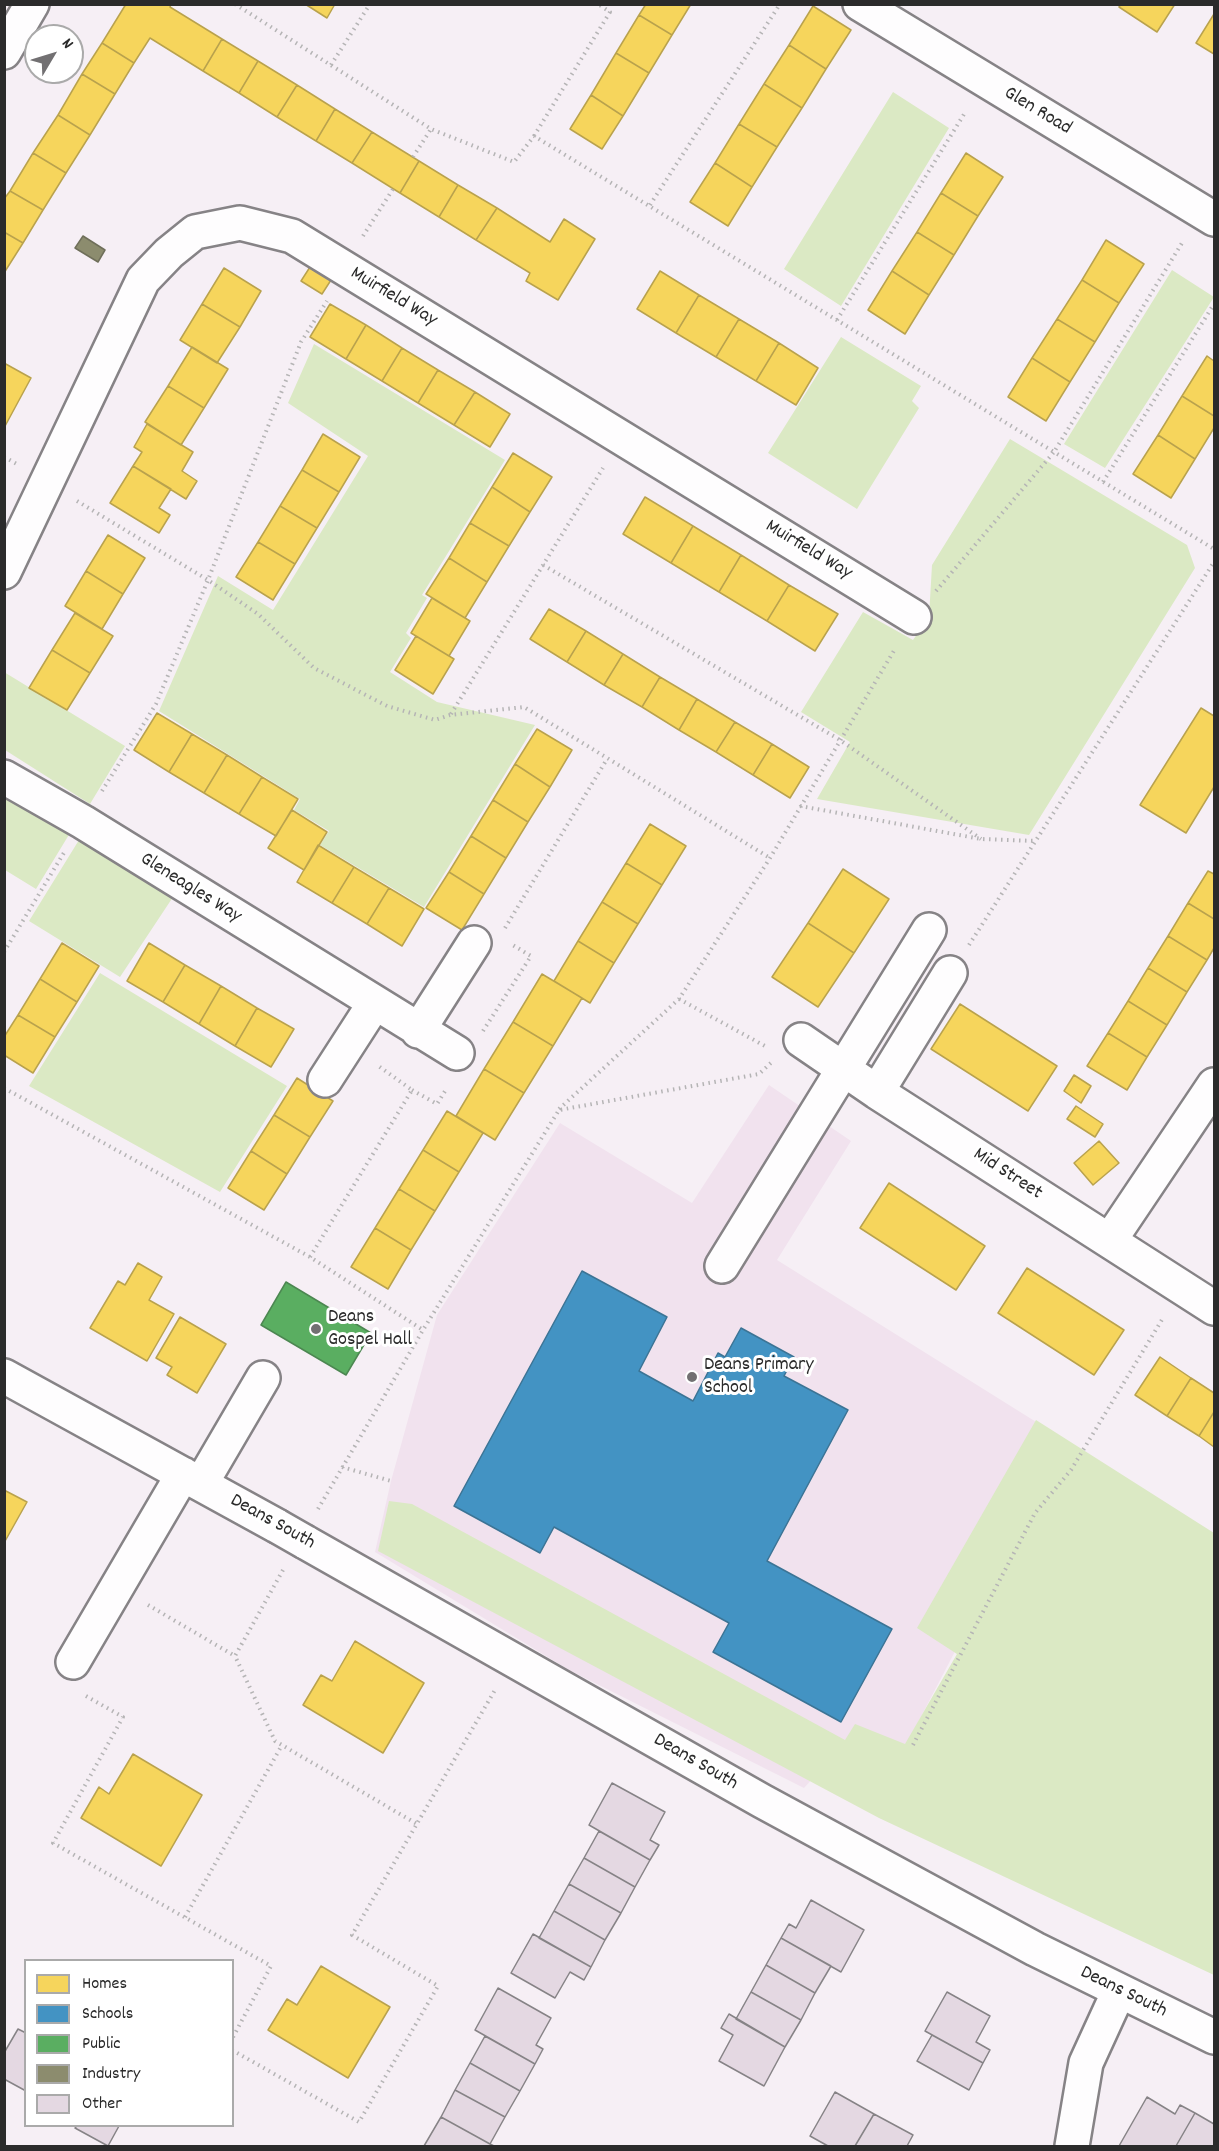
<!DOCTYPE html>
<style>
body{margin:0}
#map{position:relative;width:1219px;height:2151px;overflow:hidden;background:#f6eff5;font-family:Dekko,sans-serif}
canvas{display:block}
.frame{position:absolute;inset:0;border:6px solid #2b2b2b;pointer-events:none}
.legend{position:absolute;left:24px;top:1959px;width:210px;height:168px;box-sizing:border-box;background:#fff;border:2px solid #aaa;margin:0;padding:8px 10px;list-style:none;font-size:18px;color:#2b2b2b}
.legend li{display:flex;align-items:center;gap:12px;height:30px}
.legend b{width:30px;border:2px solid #aaa}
.north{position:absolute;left:24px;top:24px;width:60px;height:60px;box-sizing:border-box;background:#fff;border:2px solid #aaa;border-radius:50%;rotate:52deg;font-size:16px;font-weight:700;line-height:24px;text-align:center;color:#2b2b2b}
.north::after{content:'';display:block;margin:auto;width:21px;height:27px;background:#727072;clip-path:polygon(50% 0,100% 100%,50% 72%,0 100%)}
</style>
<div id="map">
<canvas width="1219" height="2151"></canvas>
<div class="frame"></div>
<ul class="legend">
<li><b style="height:16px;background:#f6d55c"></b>Homes</li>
<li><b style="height:16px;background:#4393c3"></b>Schools</li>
<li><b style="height:16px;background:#5aae61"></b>Public</li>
<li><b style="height:16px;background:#8c8c6e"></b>Industry</li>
<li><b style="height:16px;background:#e4d8e2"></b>Other</li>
</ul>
<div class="north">N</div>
</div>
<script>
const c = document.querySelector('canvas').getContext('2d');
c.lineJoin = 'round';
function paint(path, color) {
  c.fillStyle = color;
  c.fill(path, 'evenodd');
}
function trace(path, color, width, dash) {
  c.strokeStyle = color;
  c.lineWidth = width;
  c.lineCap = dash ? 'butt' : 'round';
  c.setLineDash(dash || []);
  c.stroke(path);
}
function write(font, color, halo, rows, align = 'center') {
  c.font = font + ' Dekko,sans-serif';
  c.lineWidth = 6;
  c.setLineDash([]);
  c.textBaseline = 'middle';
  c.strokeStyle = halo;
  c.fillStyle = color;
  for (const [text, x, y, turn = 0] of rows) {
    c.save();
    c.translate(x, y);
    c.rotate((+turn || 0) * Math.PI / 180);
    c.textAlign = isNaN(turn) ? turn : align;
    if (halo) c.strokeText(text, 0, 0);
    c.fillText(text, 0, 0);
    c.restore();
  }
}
paint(new Path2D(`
 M769 1085 851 1141 777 1260 1065 1440 900 1757 851 1737 804 1788 569 1670 375 1552 391 1481 437 1315 560 1123 692 1203Z`), '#f1e2ee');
paint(new Path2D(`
 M893 92 949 128 841 306 784 269Z
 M1172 270 1214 297 1105 468 1064 444Z
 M841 337 921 386 912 401 919 408 857 509 768 453Z
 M314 344 505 460 422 595 427 598 406 633 411 638 390 672 437 702 535 725 424 907 320 845 329 831 294 810 300 799 159 711 218 576 273 610 368 456 288 403Z
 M1010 439 1187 545 1195 568 1029 835 817 799 850 742 801 712 863 612 913 640 929 617 932 565Z
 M4 672 125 746 90 804 5 750Z
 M4 791 70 833 36 889 5 870Z
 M79 840 173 897 120 977 29 921Z
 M100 973 287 1086 220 1192 29 1086Z
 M1036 1420 1214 1533V1975L879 1818 378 1551 389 1501 412 1504 845 1740 855 1724 905 1744 957 1654 917 1628Z`), '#dbe9c4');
const homes = new Path2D(`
 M126 4H171L170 7 222 39 203 71 150 38 134 63 102 43Z
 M305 4H335L327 18Z
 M646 4H691L672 35 639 15Z
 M1121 4H1175L1157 32 1119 7Z
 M813 6 851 30 826 69 789 45Z
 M1214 14V54L1196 43Z
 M639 15 672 35 649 73 616 53Z
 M222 39 258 61 239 93 203 71Z
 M102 43 134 63 115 94 82 74Z
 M789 45 826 69 802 108 764 84Z
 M616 53 649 73 623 116 591 95Z
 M258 61 297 85 277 117 239 93Z
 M82 74 115 94 90 135 58 115Z
 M764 84 802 108 777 147 739 124Z
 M297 85 335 109 316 141 277 117Z
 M591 95 623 116 602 149 570 129Z
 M335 109 372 132 352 163 316 141Z
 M58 115 90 135 66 173 33 153Z
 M739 124 777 147 752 187 715 163Z
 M372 132 419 161 400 193 352 163Z
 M33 153 66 173 43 210 10 191Z
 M966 153 1003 177 978 216 941 193Z
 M419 161 458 185 439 217 400 193Z
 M715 163 752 187 728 226 690 202Z
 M458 185 497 208 476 240 439 217Z
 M10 191 43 210 23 243 4 232V199Z
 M941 193 978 216 954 255 917 232Z
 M497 208 550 242 564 219 595 239 558 300 526 281 530 273 476 240Z
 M4 232 23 243 4 273Z
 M917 232 954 255 929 295 892 271Z
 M1106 240 1144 264 1119 303 1082 280Z
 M310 267 331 280 322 294 301 281Z
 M224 268 261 291 240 327 202 304Z
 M660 271 699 295 676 333 637 309Z
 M892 271 929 295 905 334 868 310Z
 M1082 280 1119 303 1095 342 1057 319Z
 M699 295 739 319 716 357 676 333Z
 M202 304 240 327 217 363 180 340Z
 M330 304 366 325 346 359 310 337Z
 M739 319 779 343 756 381 716 357Z
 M1057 319 1095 342 1070 382 1032 358Z
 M366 325 402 348 382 381 346 359Z
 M779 343 818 368 796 405 756 381Z
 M192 347 228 369 204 408 168 386Z
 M402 348 438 370 418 403 382 381Z
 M1207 356 1214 361V416L1182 396Z
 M1032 358 1070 382 1046 421 1008 397Z
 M4 363 31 378 4 428Z
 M438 370 475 392 454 425 418 403Z
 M168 386 204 408 181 445 145 422Z
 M475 392 510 414 490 447 454 425Z
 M1182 396 1214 416V428L1195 459 1158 435Z
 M147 424 193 452 182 471 197 481 186 499 133 466 142 452 134 447Z
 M323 434 360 457 339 492 302 470Z
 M1158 435 1195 459 1171 498 1133 474Z
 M513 453 552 477 530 512 492 487Z
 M133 466 171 489 159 508 170 515 159 533 110 503Z
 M302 470 339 492 317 528 280 506Z
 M492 487 530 512 509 546 470 523Z
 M645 497 693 526 671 563 623 534Z
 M280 506 317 528 295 564 258 542Z
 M470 523 509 546 487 582 449 558Z
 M693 526 741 555 719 592 671 563Z
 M108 535 145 558 123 594 86 571Z
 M258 542 295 564 273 600 236 577Z
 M741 555 789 585 767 621 719 592Z
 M449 558 487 582 465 618 426 594Z
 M86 571 123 594 102 629 65 606Z
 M789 585 838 614 815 651 767 621Z
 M432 598 470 621 449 656 411 633Z
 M549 609 586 631 567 662 530 639Z
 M75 613 113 636 90 673 52 650Z
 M586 631 623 654 604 685 567 662Z
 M416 636 454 659 433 694 395 670Z
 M52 650 90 673 67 710 29 688Z
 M623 654 660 677 642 707 604 685Z
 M660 677 697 699 679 730 642 707Z
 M697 699 735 722 716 752 679 730Z
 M1201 708 1214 716V787L1186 833 1140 805Z
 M157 713 192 734 169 772 134 750Z
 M735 722 772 744 753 775 716 752Z
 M537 729 572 750 550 787 515 764Z
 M192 734 227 755 204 793 169 772Z
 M772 744 809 767 790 798 753 775Z
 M227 755 262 777 239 814 204 793Z
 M515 764 550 787 528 822 493 800Z
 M262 777 298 799 276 836 239 814Z
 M493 800 528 822 506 858 471 836Z
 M292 810 327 832 304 870 268 848Z
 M650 824 686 846 662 885 626 863Z
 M471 836 506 858 484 894 449 872Z
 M318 845 354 867 332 903 297 882Z
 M626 863 662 885 638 924 602 902Z
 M354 867 389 888 367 924 332 903Z
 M843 869 889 899 854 953 808 923Z
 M1208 871 1214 874V919L1188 903Z
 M449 872 484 894 462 930 426 908Z
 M389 888 424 909 402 946 367 924Z
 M602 902 638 924 614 963 578 941Z
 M1188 903 1214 919V948L1207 960 1168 936Z
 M808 923 854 953 818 1007 772 977Z
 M1168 936 1207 960 1187 992 1148 968Z
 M578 941 614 963 590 1003 554 981Z
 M62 943 99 966 77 1002 40 979Z
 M149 943 185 965 163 1002 127 981Z
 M185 965 221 986 199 1024 163 1002Z
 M1148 968 1187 992 1167 1025 1128 1001Z
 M542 974 582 998 553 1046 513 1022Z
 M40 979 77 1002 55 1037 18 1015Z
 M221 986 257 1008 235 1046 199 1024Z
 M1128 1001 1167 1025 1147 1057 1108 1033Z
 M960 1004 1057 1066 1028 1111 931 1049Z
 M257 1008 294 1029 271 1067 235 1046Z
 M18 1015 55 1037 33 1073 4 1055V1037Z
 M513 1022 553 1046 524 1093 484 1069Z
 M1108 1033 1147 1057 1127 1090 1087 1066Z
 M484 1069 524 1093 495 1140 456 1116Z
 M1074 1075 1091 1086 1081 1103 1064 1091Z
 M297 1078 333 1101 310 1137 274 1115Z
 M1076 1106 1103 1124 1095 1137 1067 1119Z
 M447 1111 483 1133 459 1172 423 1150Z
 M274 1115 310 1137 287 1174 251 1151Z
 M1099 1141 1119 1163 1093 1185 1074 1163Z
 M423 1150 459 1172 435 1211 399 1189Z
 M251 1151 287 1174 264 1210 228 1188Z
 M889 1183 985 1246 956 1290 860 1228Z
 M399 1189 435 1211 411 1250 375 1228Z
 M375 1228 411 1250 388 1289 351 1267Z
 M138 1263 162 1277 149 1300 174 1314 147 1361 90 1328 118 1281 125 1285Z
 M1027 1268 1124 1330 1094 1375 998 1313Z
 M180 1317 226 1344 197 1393 167 1375 172 1367 156 1358Z
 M1160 1357 1191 1378 1167 1416 1135 1395Z
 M1191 1378 1214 1393V1412L1199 1436 1167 1416Z
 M1214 1412V1447L1199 1436Z
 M4 1490 27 1502 4 1543Z
 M355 1641 424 1683 383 1753 303 1705 321 1675 332 1681Z
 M133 1754 202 1795 161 1866 81 1818 99 1787 109 1794Z
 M321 1966 390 2007 348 2078 268 2030 287 1999 297 2005Z`);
paint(homes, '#f6d55c');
trace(homes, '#b9a24d', 1.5);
const schools = new Path2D(`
 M582 1271 667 1317 639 1371 693 1401 718 1353 725 1357 741 1328 794 1357 784 1376 848 1410 767 1561 892 1629 841 1722 713 1652 729 1623 554 1527 540 1553 454 1506Z`);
paint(schools, '#4393c3');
trace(schools, '#3c7495', 1.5);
const public = new Path2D(`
 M286 1282 371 1333 346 1375 261 1325Z`);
paint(public, '#5aae61');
trace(public, '#4c8751', 1.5);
const industry = new Path2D(`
 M83 236 105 250 98 262 75 248Z`);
paint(industry, '#8c8c6e');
trace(industry, '#6f6f5a', 1.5);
const building = new Path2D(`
 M612 1783 665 1812 650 1840 659 1845 650 1860 589 1825Z
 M599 1831 650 1860 635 1887 584 1858Z
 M584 1858 635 1887 621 1913 569 1884Z
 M569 1884 621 1913 605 1940 554 1911Z
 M811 1900 864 1930 841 1972 781 1938 789 1924 796 1928Z
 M554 1911 605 1940 591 1967 539 1938Z
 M533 1934 591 1967 584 1980 570 1972 555 1998 511 1973Z
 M781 1938 831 1966 815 1993 766 1965Z
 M766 1965 815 1993 801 2020 751 1992Z
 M498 1988 551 2018 536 2045 543 2049 535 2064 475 2030Z
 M751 1992 801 2020 785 2047 736 2019Z
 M947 1992 990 2016 976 2042 990 2050 983 2063 925 2031Z
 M729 2014 785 2047 764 2086 719 2061 733 2035 721 2028Z
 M18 2029 26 2033V2091L4 2079V2053Z
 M932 2035 983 2063 969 2090 917 2061Z
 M485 2036 535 2064 520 2091 470 2063Z
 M470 2063 520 2091 505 2117 455 2090Z
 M455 2090 505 2117 490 2144 441 2117Z
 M835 2092 874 2114 855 2146H828L810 2136Z
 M1147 2097 1175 2114 1180 2105 1195 2113 1176 2146H1119Z
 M1195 2113 1214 2124V2146H1176Z
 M874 2114 913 2135 907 2146H855Z
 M441 2117 490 2144 494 2146H424Z
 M77 2126H119L108 2146 75 2128Z`);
paint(building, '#e4d8e2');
trace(building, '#868386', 1.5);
const minor = new Path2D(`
 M860 4 1214 219
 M4 52 32 4
 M4 572 143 280 169 253 195 232 240 223 292 236 914 617
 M4 777 83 822 457 1053
 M418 1031 474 943
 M801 1040 877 1092 1214 1308
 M325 1080 374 1004
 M877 1092 950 973
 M1110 1240 1214 1085
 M722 1266 929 930
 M4 1376 277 1526
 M201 1484 263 1378
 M305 1542 762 1801 1035 1949 1214 2037
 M73 1662 183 1474
 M1072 2146 1086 2063 1119 1991`);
trace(minor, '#868386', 38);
trace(new Path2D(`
 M235 4 431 129 514 162 534 136 1054 452 1182 243
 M331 65 370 4
 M534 136 610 12 598 4
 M413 157 431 129
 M650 205 780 4
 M363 236 393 189
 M837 320 966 111
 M4 457 17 464
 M1103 482 1214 304
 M77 501 208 580 258 614 314 668 387 706 435 720 450 715 524 707 770 858
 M543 565 840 740 981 839
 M936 591 1054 452 1214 549
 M451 714 603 468
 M102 791 156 704 208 580 301 342 327 301
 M800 806 981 839 1036 841
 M505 928 607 759
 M969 945 1214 562
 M4 952 65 851
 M679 999 765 1046
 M483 1031 531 956 511 944
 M4 1088 310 1257 423 1330
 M412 1090 437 1104 447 1088
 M559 1109 679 999 770 858 895 649
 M310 1257 412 1090 377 1065
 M342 1467 391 1481
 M318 1509 423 1330 559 1110 759 1074 773 1061
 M283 1570 235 1656 275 1741 417 1824
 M148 1605 235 1656
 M86 1696 123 1717 53 1843 271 1966 232 2039
 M913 1745 1035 1513 1071 1470 1163 1318
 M185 1917 282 1745
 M232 2050 359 2122 438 1986 352 1935 495 1690`), '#b5b4b5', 4, [1.5, 4.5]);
trace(minor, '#fefdfe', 33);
const minorBridge = new Path2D(`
 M277 1526 305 1542`);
trace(minorBridge, '#868386', 38, []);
trace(minorBridge, '#fefdfe', 33);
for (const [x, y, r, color] of [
 [316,1329,6,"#727072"],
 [692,1377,6,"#727072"]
]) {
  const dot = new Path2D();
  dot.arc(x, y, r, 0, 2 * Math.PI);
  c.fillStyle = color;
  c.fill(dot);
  trace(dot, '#fff', 2);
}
write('20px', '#2b2b2b', '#fff', [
 ["Glen Road",1037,112,31],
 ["Muirfield Way",393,298,31],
 ["Muirfield Way",808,551,31],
 ["Gleneagles Way",190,889,32],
 ["Mid Street",1007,1175,33],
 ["Deans South",272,1523,29],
 ["Deans South",695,1763,30],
 ["Deans South",1123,1993,26]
]);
write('20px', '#2b2b2b', '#fff', [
 ["Deans",328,1318],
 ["Gospel Hall",328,1341],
 ["Deans Primary",704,1366],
 ["School",704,1389]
], 'left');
</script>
